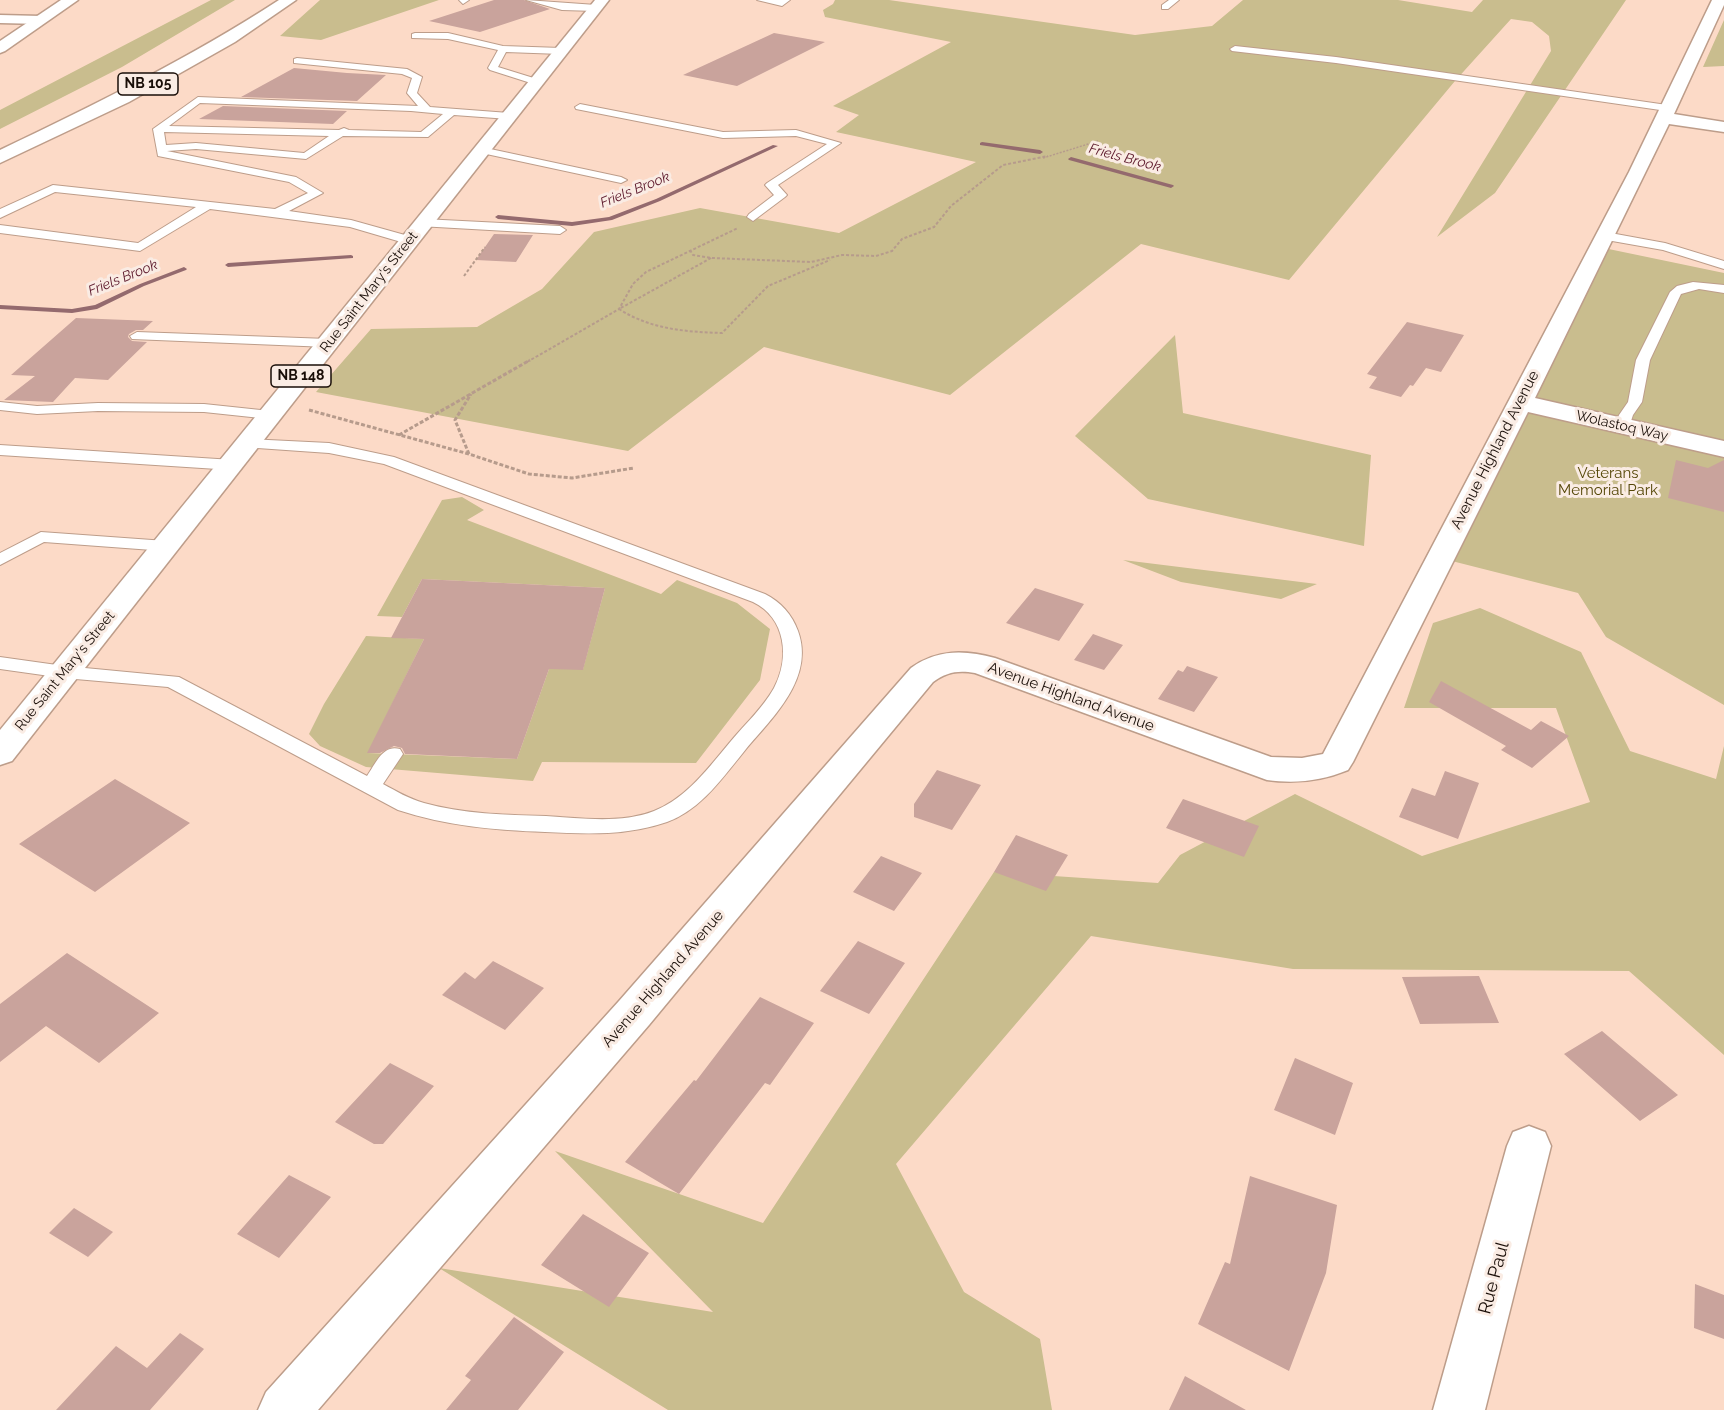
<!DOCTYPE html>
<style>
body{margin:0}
canvas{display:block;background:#fcdac7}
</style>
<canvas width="1724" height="1410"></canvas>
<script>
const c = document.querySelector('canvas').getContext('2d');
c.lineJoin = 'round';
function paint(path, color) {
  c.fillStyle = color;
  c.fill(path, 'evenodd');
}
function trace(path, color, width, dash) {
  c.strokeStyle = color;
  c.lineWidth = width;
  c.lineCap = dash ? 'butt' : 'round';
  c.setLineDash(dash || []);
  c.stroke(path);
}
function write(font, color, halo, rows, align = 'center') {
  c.font = font + ' Raleway,sans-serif';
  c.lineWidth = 6;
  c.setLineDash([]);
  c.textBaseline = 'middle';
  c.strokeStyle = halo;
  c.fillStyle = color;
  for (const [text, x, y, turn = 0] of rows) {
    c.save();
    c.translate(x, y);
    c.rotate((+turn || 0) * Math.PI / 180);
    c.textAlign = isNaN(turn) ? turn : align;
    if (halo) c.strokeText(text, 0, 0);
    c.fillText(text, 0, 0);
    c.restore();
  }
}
paint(new Path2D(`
 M211 0H235L122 67 0 129V110Z
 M320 0H439L321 40 280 36Z
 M835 0H889L1135 35 1212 26 1243 0H1398L1472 12 1483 0H1626L1495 193 1437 237 1551 51 1549 36 1532 22 1511 19 1455 81 1289 280 1141 244 950 395 764 347 628 451 316 392 371 329 477 327 542 289 594 232 700 208 839 233 976 162 836 132 859 115 833 106 951 42 825 17 823 10 833 4Z
 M1724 20V66L1703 67Z
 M1599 247 1724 273V705L1606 637 1578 593 1440 558Z
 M1175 335 1183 413 1371 455 1364 546 1148 499 1075 436Z
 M462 497 484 510 467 520 661 594 677 580 737 603 770 629 760 680 696 763 542 762 533 781 366 767 320 746 309 734 324 704 366 636 424 639 368 753 517 759 549 669H583L605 588 422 579 402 617 377 616 442 500Z
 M1123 560 1317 584 1281 599 1181 582Z
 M1480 608 1581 652 1630 751 1716 779 1724 746V1055L1629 971 1293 969 1091 936 896 1164 964 1292 1040 1339 1052 1410H668L439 1268 713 1312 555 1151 763 1223 994 872 1158 883 1180 855 1295 794 1422 856 1590 802 1556 708H1404L1433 623Z`), '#c9bd8e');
paint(new Path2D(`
 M982 142 1040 150 1043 152 1040 154 980 145V143Z
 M773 145 778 146 660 201 612 220 572 226 498 219 495 217 498 215 572 222 609 217 656 199Z
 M1071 157 1173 185 1174 186 1171 188 1069 160 1068 159Z
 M351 255 353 256V258L228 267 225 265 228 263Z
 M184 267 187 269 186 270 144 286 97 309 72 313 0 309V305L72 309 95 305 140 284Z`), '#946a6e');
paint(new Path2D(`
 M494 0H524L550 9 480 32 429 21Z
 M774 33 825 42 737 86 683 75Z
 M294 68 347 73 386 75 357 101 241 97Z
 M223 106 347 111 333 124 199 119Z
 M494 234 533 235 516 262 476 260Z
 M76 318 153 321 143 330H136L129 334 128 337 132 341 147 342 108 380 75 378 53 402 4 400 35 376 11 375Z
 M1407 322 1464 335 1441 372 1426 368 1413 386 1410 385 1401 397 1369 388 1377 377 1367 374Z
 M1676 460 1708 468 1724 460V512L1668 498Z
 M422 579 605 588 583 670 549 669 517 759 405 754 402 748 394 746 380 753H367L424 639 391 638Z
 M1035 588 1084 604 1059 641 1006 623Z
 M1093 634 1123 645 1104 670 1074 660Z
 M1187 666 1218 677 1194 712 1158 699 1178 670 1183 672Z
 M1441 681 1531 730 1541 721 1569 736 1532 768 1501 750 1506 746 1429 702Z
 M937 770 981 785 952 830 914 817V804Z
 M1445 771 1479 783 1458 839 1399 817 1412 788 1435 796Z
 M115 779 190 823 95 892 19 844Z
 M1183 799 1259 826 1244 857 1166 828Z
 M1016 835 1068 855 1046 891 994 872Z
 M881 856 922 873 894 911 853 892Z
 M858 941 905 963 869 1014 820 991Z
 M67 953 159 1013 99 1063 46 1026 0 1062V1004Z
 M493 961 544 988 505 1030 442 995 465 972 475 979Z
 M1479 976 1499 1023 1420 1024 1402 977Z
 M760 997 814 1023 770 1085 765 1083 679 1194 625 1162 694 1080 696 1081Z
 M1602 1031 1678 1095 1640 1121 1564 1054Z
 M1295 1058 1353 1083 1335 1135 1274 1110Z
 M390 1063 434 1086 383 1144H374L335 1122Z
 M289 1175 331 1197 279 1258 237 1234Z
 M1250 1176 1337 1205 1326 1273 1289 1371 1198 1324 1225 1262 1230 1264Z
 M74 1208 113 1232 88 1257 49 1233Z
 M583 1214 649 1253 609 1307 541 1265Z
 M1695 1284 1724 1295V1339L1694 1328Z
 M514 1317 564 1352 518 1410H446L471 1380 465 1376Z
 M180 1333 204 1349 150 1410H56L116 1346 147 1368Z
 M1185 1376 1246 1410H1169Z`), '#c9a39c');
const service = new Path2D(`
 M459 0H469L463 4Z
 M526 0 596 5 600 8 596 11 562 10Z
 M757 0H790L782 6Z
 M1169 0H1179L1168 9H1162V5Z
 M415 33H448L503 46 561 48 566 51 561 54 506 52 498 67 540 80V84L537 85 490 70 488 68 498 50 448 39 412 38V34Z
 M1235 46 1336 57 1667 105 1672 108 1667 111 1336 63 1232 51 1230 49Z
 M297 58 407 69 422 77 417 93 430 107 509 113 514 116 509 119 454 115 428 137 343 136 306 159 196 149 167 151 296 177 323 193 289 211 351 220 412 237 414 240 408 244 350 227 210 209 140 251 0 233V225L138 243 196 207 55 192 0 218V209L53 185 275 209 308 193 289 182 158 156 153 129 198 97 418 106 407 93 412 78 402 74 294 63V59ZM200 103 411 111 443 114 421 132 349 130 344 128 339 130 169 126ZM164 132 329 136 304 153 196 143 166 145Z
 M580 104 723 132 796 130 841 143 778 185 787 195 785 197 753 221 747 217 749 214 774 195 765 185 767 183 827 144 796 136 723 138 576 109 575 107Z
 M481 147 621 177 627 180 621 183 477 152V148Z
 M423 219 560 226 566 230 560 234 419 226 417 223Z
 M1605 232 1665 243 1724 261V269L1663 250 1601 239V233Z
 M1693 282 1724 285V293L1699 289 1681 294 1650 360 1642 402 1633 415 1628 430H1618L1615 427 1619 415 1628 402 1636 360 1670 292 1677 286Z
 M137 332 328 339 335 343 328 347 132 339 130 336Z
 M0 402 37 406 98 403 204 404 270 411 277 415 270 419 204 412 98 411 37 414 0 410Z
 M248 439 329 443 394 457 765 594C781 602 792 615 798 631 815 678 773 717 746 749 724 776 701 810 667 822 627 836 587 834 545 832 494 830 447 826 398 810L168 687 64 678 0 669V657L64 666 179 677 367 776C376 763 383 744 400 749L403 754 383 784C396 791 409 799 424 803 464 814 505 815 546 816 580 818 621 824 654 811 687 798 709 767 731 741 745 724 763 708 774 688 790 658 786 618 753 602L384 464 329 453 243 447 240 444Z
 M0 445 233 460 241 465 233 470 0 455Z
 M41 532 166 541 172 542 174 546 172 550 166 551 44 542 0 565V553Z`);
const minor = new Path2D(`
 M1712 0H1724V5L1674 114 1724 122V132L1669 124 1535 398 1724 441V457L1528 412 1353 762 1348 770C1321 781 1296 784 1267 780L975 673C958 670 947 672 933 682L649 1025 318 1410H258L266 1392 619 1001 911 668C937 649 965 650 995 658L1271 757 1302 758 1323 754 1629 172Z
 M0 15 41 16 48 20 41 24 0 23Z
 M1529 1126 1545 1132 1551 1146 1485 1410H1433L1507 1146 1513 1132Z`);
const tertiary = new Path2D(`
 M61 0H78L5 51 0 53V41Z`);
const primary = new Path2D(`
 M595 0H609L12 761 0 765V730Z`);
const trunk = new Path2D(`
 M279 0H296L235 42 129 102 0 163V150C96 104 190 58 279 0Z`);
trace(service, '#bd9d8a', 2);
trace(minor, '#bd9d8a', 3);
trace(tertiary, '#bd9d8a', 3);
trace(primary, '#bd9d8a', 3);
trace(trunk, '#bd9d8a', 3);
trace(new Path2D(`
 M1043 158 1098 141`), '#b69b8c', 1.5, [2, 1.5]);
trace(new Path2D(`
 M690 250 693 255 712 258 811 262 842 255 876 256 892 251 902 239 934 227 951 206 1003 165 1048 156
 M711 258 619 309C650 329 686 332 722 333L768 286 830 260
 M464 276 485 247
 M527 362 619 309 633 284 646 272 738 228`), '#b69b8c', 2, [3, 2]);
trace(new Path2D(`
 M309 410 469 454 529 474 572 478 634 468
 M399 435 530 360
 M469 454 455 420 471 394`), '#b69b8c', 3, [4, 2]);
paint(service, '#fff');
paint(minor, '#fff');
paint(tertiary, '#fff');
paint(primary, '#fff');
paint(trunk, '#fff');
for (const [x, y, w] of [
 [148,84,60],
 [301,376,60]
]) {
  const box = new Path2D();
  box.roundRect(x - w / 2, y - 11, w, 22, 4.5);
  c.fillStyle = '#faece4';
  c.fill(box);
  trace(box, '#190e08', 1.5);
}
write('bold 14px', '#190e08', null, [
 ["NB 105",148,84],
 ["NB 148",301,376]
]);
write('italic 14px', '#5b172a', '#faece4', [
 ["Friels Brook",1125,158,15],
 ["Friels Brook",635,190,-22],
 ["Friels Brook",123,278,-22]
]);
write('14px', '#190e08', '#faece4', [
 ["Rue Saint Mary's Street",369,292,-52],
 ["Wolastoq Way",1622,426,13],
 ["Rue Saint Mary's Street",65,671,-51]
]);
write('15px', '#190e08', '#faece4', [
 ["Avenue Highland Avenue",1495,450,-63],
 ["Avenue Highland Avenue",1071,697,20],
 ["Avenue Highland Avenue",663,979,-49]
]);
write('15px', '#554707', '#faece4', [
 ["Veterans",1608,473],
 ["Memorial Park",1608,490]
]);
write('18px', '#190e08', '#faece4', [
 ["Rue Paul",1494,1278,-75]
]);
</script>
